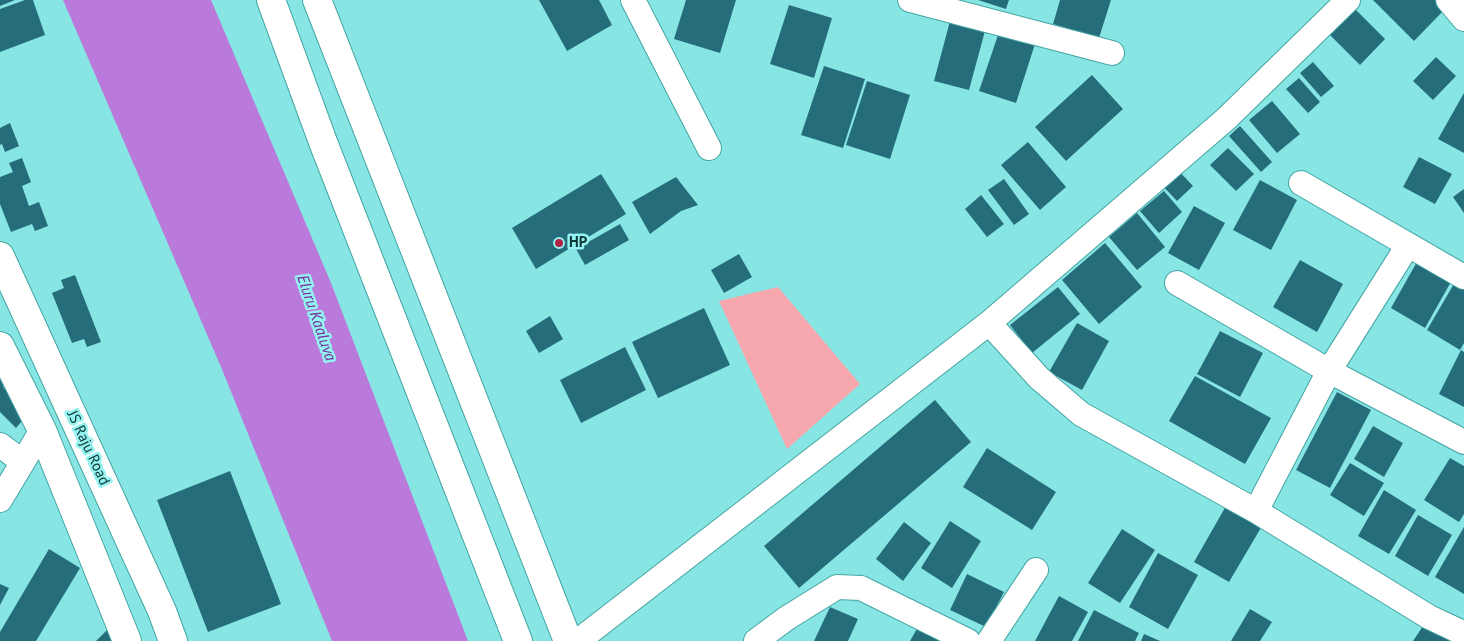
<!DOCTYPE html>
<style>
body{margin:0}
canvas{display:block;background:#87e6e3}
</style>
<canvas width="1464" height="641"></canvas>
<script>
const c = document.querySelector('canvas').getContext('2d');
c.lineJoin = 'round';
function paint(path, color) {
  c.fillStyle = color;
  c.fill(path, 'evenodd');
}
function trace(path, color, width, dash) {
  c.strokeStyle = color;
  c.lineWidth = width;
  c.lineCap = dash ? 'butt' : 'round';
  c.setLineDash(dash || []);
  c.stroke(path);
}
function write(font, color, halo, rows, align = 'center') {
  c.font = font + ' "PT Sans",sans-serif';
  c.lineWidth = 5;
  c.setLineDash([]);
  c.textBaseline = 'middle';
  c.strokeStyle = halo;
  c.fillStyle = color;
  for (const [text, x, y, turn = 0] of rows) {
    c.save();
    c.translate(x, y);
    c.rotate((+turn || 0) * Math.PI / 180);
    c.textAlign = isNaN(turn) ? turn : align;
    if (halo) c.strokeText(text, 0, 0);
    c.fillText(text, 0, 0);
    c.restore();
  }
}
paint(new Path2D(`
 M778 287 860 384 787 449 719 301Z`), '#f7a8af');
paint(new Path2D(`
 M63 0H211L331 283 468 641H332L221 367Z`), '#ba7adb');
paint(new Path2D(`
 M0 0H15L0 6Z
 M25 0H33L45 35 0 52V9Z
 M539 0H599L612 25 567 51Z
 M686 0H736L720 53 674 39Z
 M978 0H1009L1006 9Z
 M1060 0H1111L1099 38 1053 24Z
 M1373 0H1438L1446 8 1414 41Z
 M789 5 832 18 814 78 770 64Z
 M1354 8 1385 39 1360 65 1329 34Z
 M950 21 985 31 969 90 934 81Z
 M999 32 1035 44 1016 103 979 91Z
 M1436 57 1456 76 1433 100 1413 81Z
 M1313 62 1334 86 1321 97 1300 73Z
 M824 66 865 79 843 148 801 135Z
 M1092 75 1123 109 1066 161 1035 127Z
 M1299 78 1320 102 1308 113 1286 89Z
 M867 81 910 95 890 159 846 145Z
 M1464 93V153L1438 139Z
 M1272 101 1300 134 1277 153 1249 120Z
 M10 123 19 146 5 152 2 144 0 145V128Z
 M1240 126 1272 162 1261 172 1229 136Z
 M1028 142 1066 187 1040 210 1001 165Z
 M1228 148 1254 174 1236 191 1210 165Z
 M1419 157 1452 174 1435 204 1403 187Z
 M22 158 31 182 22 186 29 206 39 202 48 226 35 231 32 224 11 232 0 204V177L13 172 9 163Z
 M1176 168 1193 186 1177 201 1160 183Z
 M601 174 626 214 536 269 512 228Z
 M676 177 698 205 681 211 650 234 632 202Z
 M1004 179 1029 214 1014 225 988 190Z
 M1260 180 1297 200 1271 250 1233 230Z
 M1464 189V213L1453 197Z
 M1164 191 1182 212 1159 233 1140 211Z
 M981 195 1004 224 987 237 965 209Z
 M1194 206 1225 223 1199 270 1168 253Z
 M1137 213 1165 247 1137 270 1109 237Z
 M620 224 629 240 585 265 576 249Z
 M1105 243 1142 287 1099 324 1062 280Z
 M739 254 752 277 724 293 711 270Z
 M1300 260 1343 284 1317 332 1273 307Z
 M1418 260 1452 280 1425 328 1391 308Z
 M75 275 101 342 87 347 84 339 72 343 52 293 64 288 61 280Z
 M1455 282 1464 287V343L1460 350 1427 330Z
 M1058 287 1080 314 1032 353 1010 325Z
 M704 308 730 365 658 398 632 342Z
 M550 316 563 339 539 353 526 331Z
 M1077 323 1109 341 1082 390 1049 372Z
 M1220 331 1263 353 1240 397 1197 374Z
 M625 347 646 390 581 423 560 380Z
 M1461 350 1464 352V407L1439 394Z
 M0 373 8 381 3 387 29 413 16 428 0 412Z
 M1195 376 1271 418 1245 464 1169 421Z
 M1337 392 1371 410 1330 488 1296 470Z
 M935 400 971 442 799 588 764 546Z
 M1373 426 1403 443 1384 477 1354 459Z
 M987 448 1056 492 1032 530 963 487Z
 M1450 458 1464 466V514L1459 522 1424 500Z
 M1350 463 1384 483 1364 516 1330 495Z
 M230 471 281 604 208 632 157 500Z
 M1384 490 1416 510 1389 554 1358 536Z
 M1226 506 1262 526 1229 582 1194 562Z
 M1418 515 1452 535 1428 576 1395 556Z
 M950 521 981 541 952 588 921 568Z
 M904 522 931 543 903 581 876 559Z
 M1464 527V594L1435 577Z
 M1122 529 1155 550 1120 603 1088 583Z
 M49 549 80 568 36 641H0V632Z
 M1158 553 1198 575 1168 629 1129 607Z
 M967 574 1004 592 986 627 950 610Z
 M0 584 9 588 0 605Z
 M1059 596 1088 612 1072 641H1035Z
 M830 607 858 619 848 641H814Z
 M1250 609 1272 622 1260 641H1231Z
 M1094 610 1139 633 1135 641H1078Z
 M1429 617 1464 641H1413Z
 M918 627 944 641H910Z
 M108 629 119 641H96Z
 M1144 634 1160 641H1141Z`), '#266d7b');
const minor = new Path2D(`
 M633 0 709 148
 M910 0 1112 53
 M1448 0 1464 19
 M1301 183 1464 277
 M1177 283 1329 371 1464 442
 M989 323 1039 378 1081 414 1256 511 1429 617 1463 633
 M0 445 23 462
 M0 500 42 430
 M1256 511 1329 371 1408 245
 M578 641 989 323 1226 119 1348 0
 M756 641 787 618 837 587 861 588 968 641
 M989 641 1036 570`);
const primary = new Path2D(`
 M271 0 323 142 518 641
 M317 0 568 641
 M0 256 162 611 173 641
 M0 346 42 430 127 641`);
trace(minor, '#44a5a3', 26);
trace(primary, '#44a5a3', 30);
trace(minor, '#fff', 24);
trace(primary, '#fff', 28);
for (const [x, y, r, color] of [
 [559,243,5,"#b32146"]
]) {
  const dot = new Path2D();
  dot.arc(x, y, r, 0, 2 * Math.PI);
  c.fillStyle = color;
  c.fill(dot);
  trace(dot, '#94f3f0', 2);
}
write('bold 15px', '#0e3837', '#94f3f0', [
 ["HP",569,243]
], 'left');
write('15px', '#0e3837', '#94f3f0', [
 ["JS Raju Road",88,448,65]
]);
write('italic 16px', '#792a9d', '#94f3f0', [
 ["Eluru Kaaluva",316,318,71]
]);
</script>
